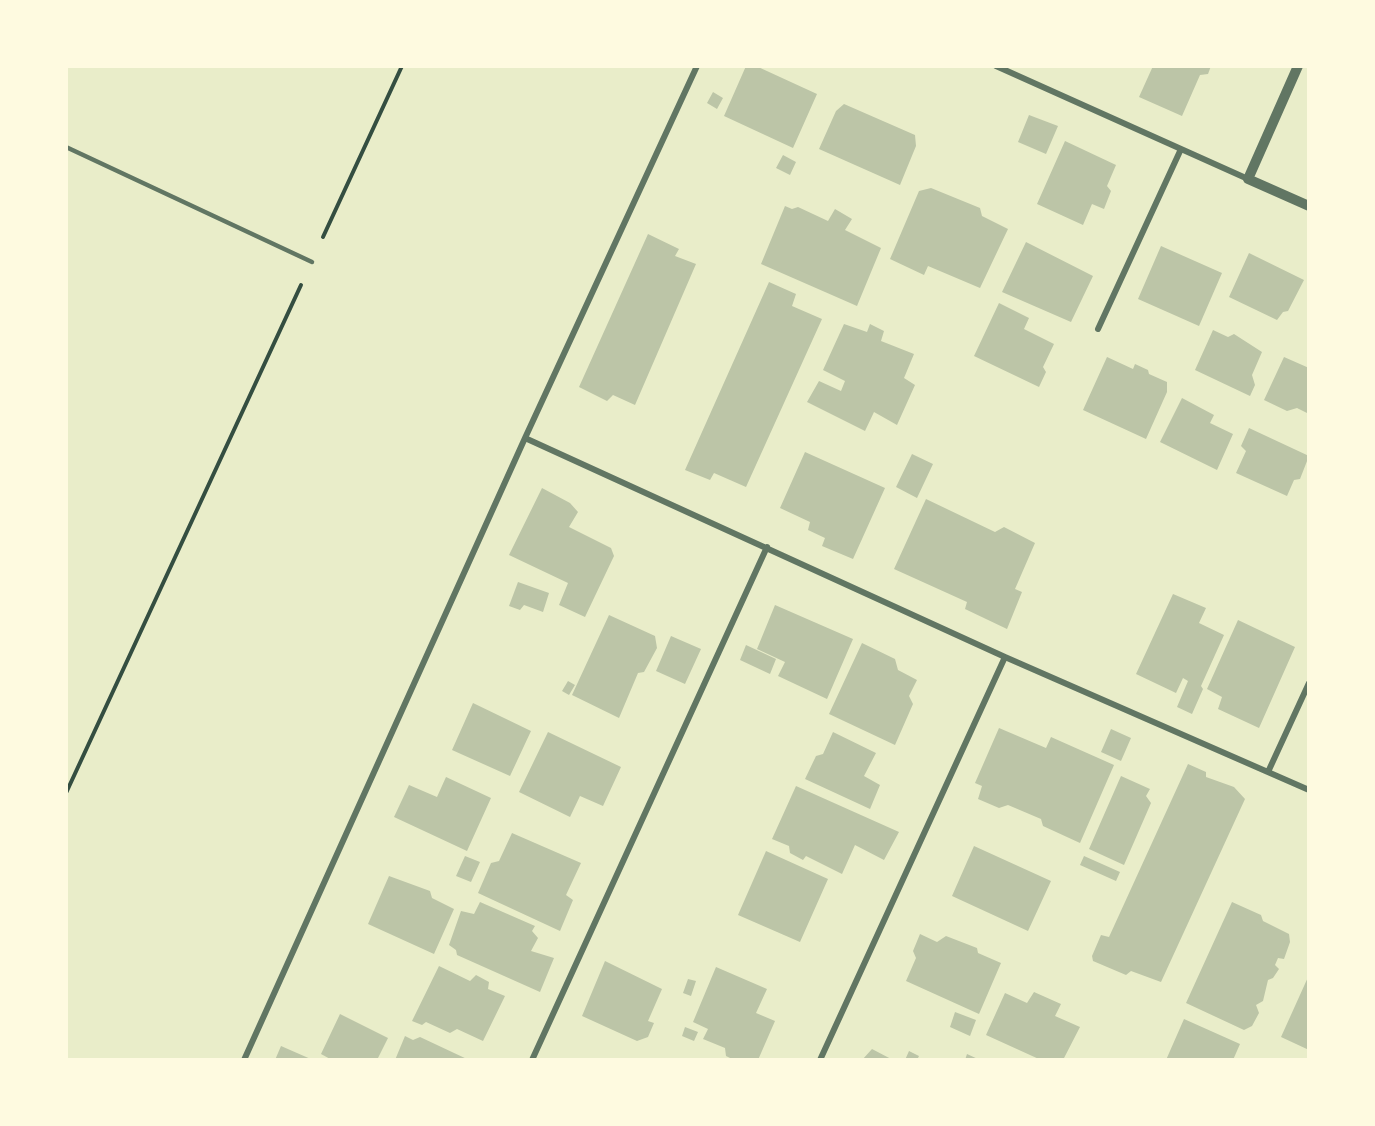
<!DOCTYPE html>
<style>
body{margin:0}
#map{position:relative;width:1375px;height:1126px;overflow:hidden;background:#e9edc9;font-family:"Fira Sans",sans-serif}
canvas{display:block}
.frame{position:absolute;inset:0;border:68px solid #fefae0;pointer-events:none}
</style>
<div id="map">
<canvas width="1375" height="1126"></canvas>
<div class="frame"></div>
</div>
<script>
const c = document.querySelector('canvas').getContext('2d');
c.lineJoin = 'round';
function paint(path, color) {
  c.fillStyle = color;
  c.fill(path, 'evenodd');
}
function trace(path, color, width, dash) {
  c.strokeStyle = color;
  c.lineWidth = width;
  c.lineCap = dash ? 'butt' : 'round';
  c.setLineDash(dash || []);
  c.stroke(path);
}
paint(new Path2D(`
 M746 66H756L817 94 793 148 724 116Z
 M1153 66H1211L1208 74 1200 75 1182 116 1139 97Z
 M713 92 723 98 717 109 707 103Z
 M844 104 915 135 916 146 900 185 819 149 836 111Z
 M1029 115 1058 126 1046 154 1018 142Z
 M1065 141 1116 165 1107 186 1111 191 1104 209 1092 204 1083 225 1037 204Z
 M783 155 796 162 790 175 776 168Z
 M931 188 980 208 982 216 1008 229 980 288 928 266 924 275 890 259 919 191Z
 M785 206 792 209 798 207 828 221 835 209 852 219 845 230 881 248 857 306 761 264Z
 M648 234 679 249 675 256 696 264 635 405 613 395 607 401 579 387Z
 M1026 242 1093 276 1071 322 1002 292Z
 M1161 246 1222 273 1199 326 1138 299Z
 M1249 253 1304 280 1288 311 1283 312 1277 320 1229 297Z
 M769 282 796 294 792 306 822 319 746 487 714 473 710 480 685 470Z
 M999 303 1029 318 1024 329 1054 344 1043 367 1046 372 1039 387 974 356Z
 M844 324 867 332 870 324 884 331 881 341 914 354 904 378 915 385 897 425 874 412 865 431 807 402 819 381 841 391 845 381 823 370Z
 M1213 330 1228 337 1234 334 1262 352 1252 375 1255 385 1250 396 1195 370Z
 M1107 357 1133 369 1135 364 1148 370 1149 374 1167 382V392L1146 439 1083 410Z
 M1284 357 1309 368V414L1297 408 1287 411 1264 400Z
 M1182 398 1214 415 1210 423 1233 434 1217 470 1160 442Z
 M1249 428 1309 456 1300 479 1294 480 1287 496 1236 473 1246 451 1241 446Z
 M805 452 885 488 853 559 822 546 825 538 808 530 810 522 780 508Z
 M912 454 933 464 917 498 896 487Z
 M542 488 570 503 578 512 569 527 611 548 614 556 585 617 559 605 568 583 509 555Z
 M926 499 995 532 1004 527 1035 543 1015 589 1022 592 1007 629 965 609 967 602 894 569Z
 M518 582 549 593 543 612 524 605 520 610 509 606Z
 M1173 594 1206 608 1199 623 1224 635 1201 686 1203 689 1192 714 1177 707 1188 681 1183 678 1176 693 1136 674Z
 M775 605 853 639 827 699 778 676 785 662 757 649Z
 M609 615 655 636 657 648 644 672 638 673 619 718 572 695Z
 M1238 620 1295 647 1259 728 1218 709 1222 697 1207 689Z
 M671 636 701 649 685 684 656 671Z
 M862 643 895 659 898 670 917 680 909 696 913 704 895 745 829 714Z
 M746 645 776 659 770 674 740 660Z
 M568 681 575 685 569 695 562 691Z
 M473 703 531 731 510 776 452 750Z
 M999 728 1046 748 1051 737 1114 765 1080 843 1043 826 1041 819 1008 805 999 808 978 799 982 786 975 783Z
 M1111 729 1131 738 1121 761 1101 752Z
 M548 732 621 767 603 806 580 796 570 817 519 792Z
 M833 732 876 753 864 776 880 785 870 809 805 779 816 756 823 754Z
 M1188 764 1206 772V777L1234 787 1245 799 1161 982 1131 971 1126 975 1093 961 1092 956 1101 935 1109 937Z
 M1121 776 1150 789 1146 796 1151 803 1124 865 1089 849Z
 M446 777 491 798 467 851 394 817 409 785 437 797Z
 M796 786 899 832 884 860 855 845 842 874 806 856 803 860 790 853 789 846 772 839Z
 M512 833 581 863 566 895 573 900 560 931 478 893 491 863 499 861Z
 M974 846 1051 881 1028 931 952 896Z
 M766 851 828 879 800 942 738 915Z
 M465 856 480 862 471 882 456 876Z
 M1084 856 1120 872 1116 881 1080 865Z
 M389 876 430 891 432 898 454 909 434 954 368 924Z
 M480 902 535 926 532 931 538 938 531 951 554 958 540 992 457 955 456 950 449 945 461 911 474 914Z
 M1232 902 1261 915 1263 921 1289 934 1290 942 1284 959 1278 958 1275 965 1279 969 1273 978 1268 980 1263 1001 1256 1005 1259 1013 1252 1026 1244 1030 1186 1003Z
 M920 934 937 942 946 936 977 948 978 953 1001 963 979 1014 906 981 916 958 913 951Z
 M605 961 662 989 648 1021 654 1023 648 1037 637 1041 582 1016Z
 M439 966 470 981 476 975 489 982 488 989 505 996 483 1041 457 1029 450 1033 426 1022 422 1025 412 1021Z
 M716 967 767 989 756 1013 775 1021 758 1060H734L726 1056 725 1048 703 1039 708 1029 693 1022Z
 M1309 975V1050L1281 1037Z
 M688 979 696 981 691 996 683 993Z
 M1034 992 1061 1004 1055 1016 1080 1027 1063 1060H1041L986 1035 1005 993 1027 1003Z
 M955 1012 976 1020 970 1036 950 1027Z
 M340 1014 388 1038 377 1060H332L321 1054Z
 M1184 1019 1240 1044 1233 1060H1166Z
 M685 1027 698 1032 694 1041 682 1036Z
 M405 1036 413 1040 420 1037 469 1060H395Z
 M281 1046 313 1060H275Z
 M872 1049 893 1060H862Z
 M909 1051 919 1056 917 1060H905Z
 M967 1054 980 1060H965Z`), '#bcc5a7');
trace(new Path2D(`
 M323 237 402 66
 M66 793 301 285`), '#344e41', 4);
trace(new Path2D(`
 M66 147 312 262`), '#617663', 4.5);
trace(new Path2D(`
 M996 66 1248 179
 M1098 329 1181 149
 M525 438 1005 657 1309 790
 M1268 772 1309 683
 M244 1060 525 438 697 66
 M532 1060 767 547
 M820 1060 1005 657`), '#617663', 6);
trace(new Path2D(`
 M1298 66 1248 179 1309 206`), '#617663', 10);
</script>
